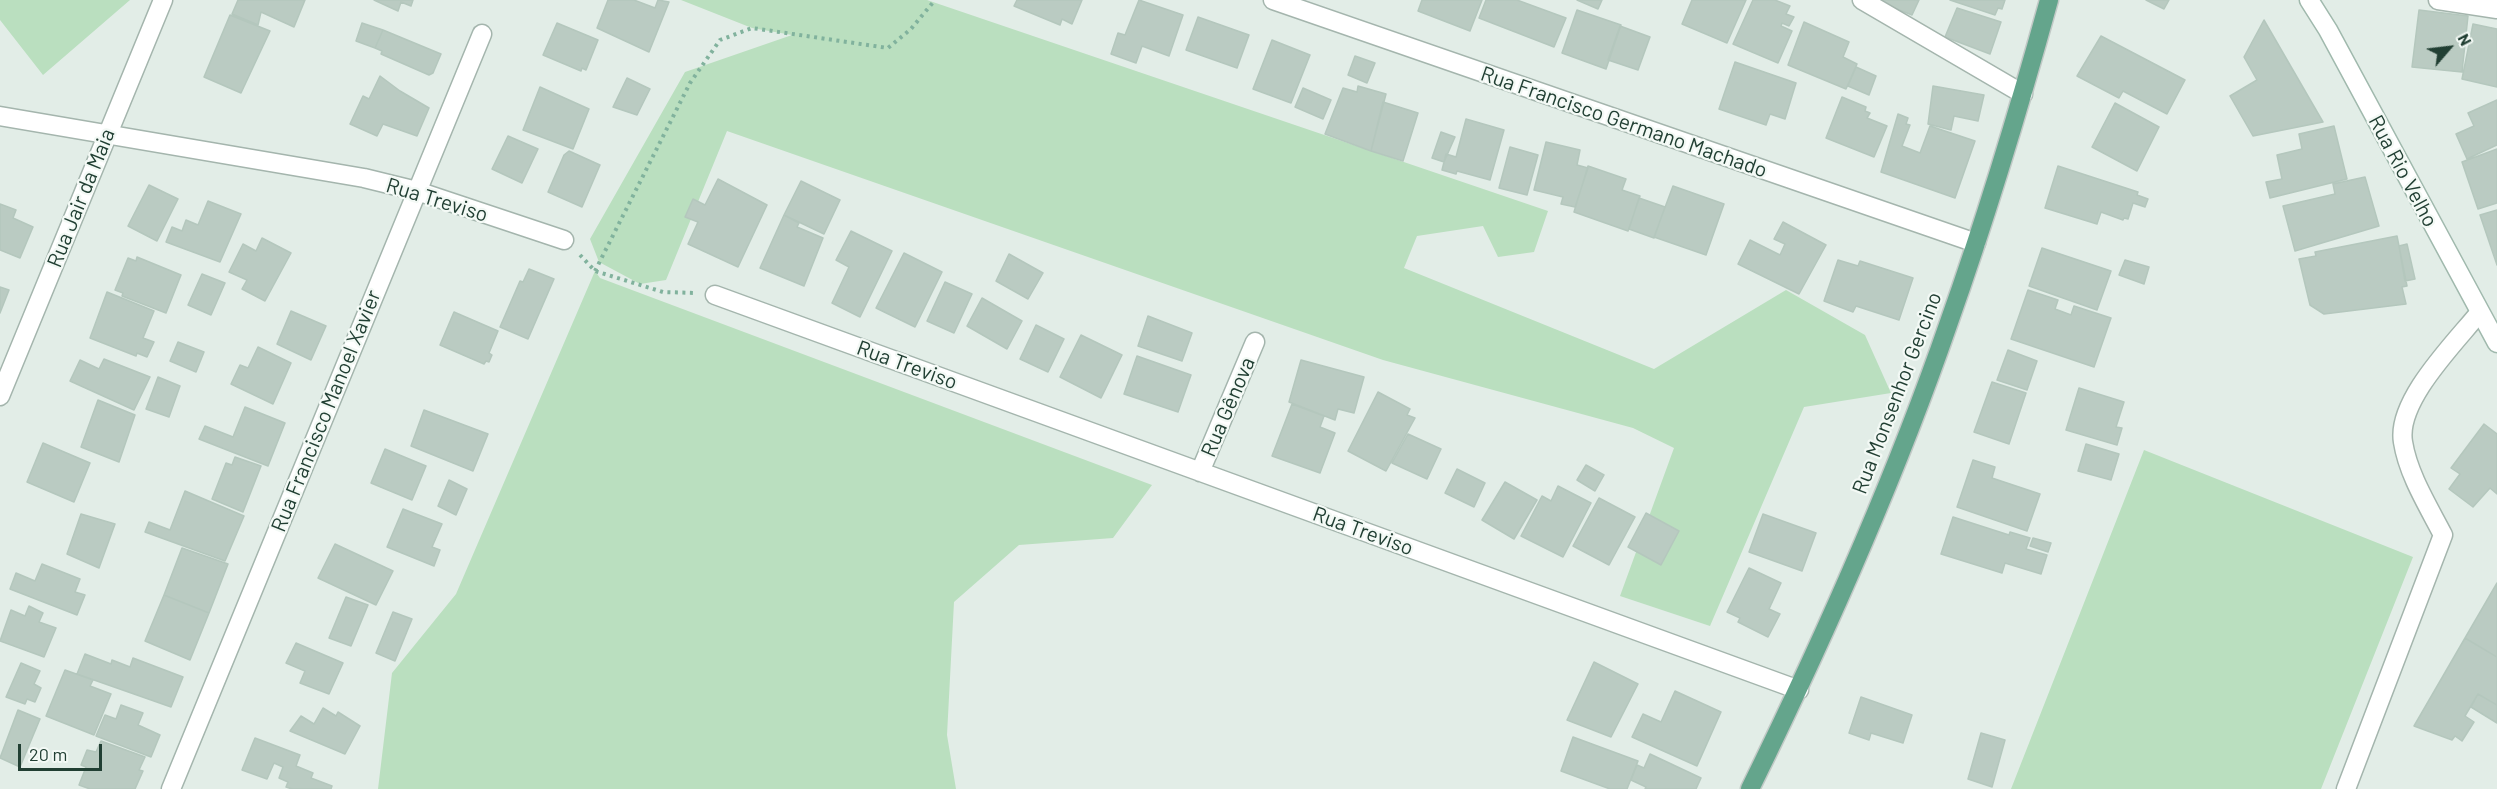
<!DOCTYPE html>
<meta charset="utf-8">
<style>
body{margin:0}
#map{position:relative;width:2497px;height:789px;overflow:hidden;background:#e2ede7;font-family:Barlow,sans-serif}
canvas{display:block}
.north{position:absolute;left:2419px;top:18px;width:60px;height:60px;-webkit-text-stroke:4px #f3f9f5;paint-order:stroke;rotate:62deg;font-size:16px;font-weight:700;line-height:24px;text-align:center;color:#213f33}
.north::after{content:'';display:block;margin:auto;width:21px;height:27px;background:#213f33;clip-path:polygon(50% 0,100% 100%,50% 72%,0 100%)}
.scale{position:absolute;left:18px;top:744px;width:84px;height:27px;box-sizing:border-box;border:3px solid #213f33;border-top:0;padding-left:8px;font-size:18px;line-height:21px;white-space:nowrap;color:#213f33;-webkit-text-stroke:4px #f3f9f5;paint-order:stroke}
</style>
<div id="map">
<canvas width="2497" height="789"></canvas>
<div class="north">N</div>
<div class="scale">20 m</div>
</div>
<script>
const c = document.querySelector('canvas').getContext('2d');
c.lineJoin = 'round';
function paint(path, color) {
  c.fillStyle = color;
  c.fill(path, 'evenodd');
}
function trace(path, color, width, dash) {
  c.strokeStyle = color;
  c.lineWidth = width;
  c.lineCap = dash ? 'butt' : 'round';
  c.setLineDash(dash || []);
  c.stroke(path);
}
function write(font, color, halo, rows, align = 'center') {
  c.font = font + ' Barlow,sans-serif';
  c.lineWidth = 4.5;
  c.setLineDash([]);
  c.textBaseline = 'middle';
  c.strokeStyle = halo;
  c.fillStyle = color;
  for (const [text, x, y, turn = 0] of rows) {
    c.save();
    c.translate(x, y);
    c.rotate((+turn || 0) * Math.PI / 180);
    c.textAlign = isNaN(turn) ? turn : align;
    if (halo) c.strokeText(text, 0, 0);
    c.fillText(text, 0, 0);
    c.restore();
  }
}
paint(new Path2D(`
 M0 0H130L43 75 0 20Z
 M681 0H927L1548 211 1534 252 1498 257 1483 226 1417 236 1404 268 1654 369 1786 290 1865 335 1891 393 1804 407 1710 626 1620 596 1674 448 1633 428 1383 360 727 131 666 280 640 284 599 262 590 239 685 72 792 35 752 28Z
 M595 271 600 278 1152 485 1113 538 1019 545 954 602 947 735 956 789H378L392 673 456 594Z
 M2144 450 2413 557 2321 789H2011Z`), '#badfbf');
const building = new Path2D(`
 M238 0H305L294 27 261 12 258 25 232 14Z
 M374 0H413L411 6 401 2 398 11Z
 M608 0H634L655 8 658 0 669 2 649 52 597 28Z
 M1017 0H1082L1072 24 1062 19 1060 25 1014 6Z
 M1139 0 1183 15 1169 56 1142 46 1136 63 1111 54 1118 33 1125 35Z
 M1422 0H1482L1470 31 1418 11Z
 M1486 0H1517L1566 18 1554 47 1479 18Z
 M1577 0H1602L1598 9Z
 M1692 0H1746L1727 43 1682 24Z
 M1753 0H1775L1790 6 1786 14 1794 17 1789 26 1782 23 1781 26 1792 31 1778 63 1733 44Z
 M1874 0H1919L1912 15Z
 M1950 0H2005L2002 9 1998 8 1995 15Z
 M2146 0H2169L2164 9Z
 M1957 8 2001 22 1990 54 1945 37Z
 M1577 10 1621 25 1606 69 1562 53Z
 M2419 10 2468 16 2462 72 2412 67Z
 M230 15 270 31 241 93 204 77Z
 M1198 17 1249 35 1237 68 1186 50Z
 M2264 20 2323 122 2253 136 2230 96 2257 80 2244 57Z
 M1804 22 1849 42 1843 57 1857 64 1846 89 1788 65Z
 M362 23 383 30 375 48 356 41Z
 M557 23 598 40 586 70 582 68 581 71 543 55Z
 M2473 24 2497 29V87L2462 79Z
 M1620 26 1650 37 1638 70 1608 60Z
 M383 30 441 54 433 73 429 75 381 54 382 51 375 48Z
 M2101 36 2185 80 2167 114 2123 91 2119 98 2077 76Z
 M1272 40 1310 55 1291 103 1253 89Z
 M1355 56 1375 63 1367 83 1348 75Z
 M1735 62 1796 83 1785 119 1770 114 1766 125 1719 109Z
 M1856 67 1876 76 1869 95 1848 86Z
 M380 76 400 91 429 108 417 136 383 124 377 136 350 124 363 96 369 99Z
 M627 78 650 89 637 115 613 107Z
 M1358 86 1386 94 1371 151 1325 134 1343 88 1357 92Z
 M1933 86 1984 95 1978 121 1954 116 1951 130 1928 124Z
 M540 87 589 109 573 149 523 130Z
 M1303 88 1331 100 1323 119 1295 107Z
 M1842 97 1866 107 1865 111 1870 113 1867 118 1887 126 1874 157 1826 138Z
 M2497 100V145L2467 159 2456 134 2474 126 2468 113Z
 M1383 102 1418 113 1403 161 1371 151Z
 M2115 103 2159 127 2137 171 2092 147Z
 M1898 114 1908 118 1906 124 1910 125 1902 146 1920 153 1930 126 1975 141 1955 198 1881 172Z
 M1466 119 1504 130 1490 180 1457 171 1456 174 1442 170 1446 154 1456 157Z
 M2334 126 2347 179 2270 198 2266 182 2282 179 2277 155 2302 149 2299 134Z
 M1441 132 1455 137 1444 162 1432 158Z
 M508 136 538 149 522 183 492 169Z
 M1546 142 1580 150 1577 165 1588 168 1575 207 1561 204 1563 197 1534 190Z
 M1510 147 1538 155 1527 195 1499 188Z
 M2497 149V203L2478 209 2462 162Z
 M569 151 600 165 582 207 548 192 564 155Z
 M1588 166 1626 179 1622 190 1640 196 1628 231 1574 212Z
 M2058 166 2138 192 2137 195 2148 199 2145 207 2133 203 2128 219 2124 218 2123 220 2101 212 2097 224 2045 208Z
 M2365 177 2379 226 2295 251 2283 206 2335 194 2333 184Z
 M718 179 767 205 738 267 688 244 698 222 685 217 693 199 705 205Z
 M801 181 840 200 824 234 784 215Z
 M149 185 178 199 157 241 128 226Z
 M1673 186 1724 204 1706 255 1654 237Z
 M1639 198 1665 207 1654 238 1629 229Z
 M208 201 241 214 220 262 166 242 172 227 182 231 186 220 198 225Z
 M0 204 16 210 13 218 33 227 20 258 0 250Z
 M2497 210V265L2480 215Z
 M784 215 799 223 797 227 823 238 804 286 760 268Z
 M1783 222 1826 245 1799 294 1738 264 1750 240 1780 255 1785 244 1774 239Z
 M851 231 892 251 860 317 832 303 849 267 836 260Z
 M2397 236 2407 286 2402 287 2406 304 2324 314 2310 305 2299 259 2316 256 2315 252Z
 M262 238 291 253 265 301 242 289 247 280 229 272 243 244 256 251Z
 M2407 244 2415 279 2405 281 2399 246Z
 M2042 248 2111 271 2097 310 2029 286Z
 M904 253 942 272 915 327 876 308Z
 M1009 254 1043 273 1028 299 996 281Z
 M137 257 181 275 166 313 122 296 123 293 115 290 128 258 136 261Z
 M1838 260 1858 266 1860 261 1913 278 1899 320 1856 306 1853 312 1824 301Z
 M2125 260 2149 267 2144 284 2119 275Z
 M529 269 554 279 528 339 500 327 520 281 523 282Z
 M202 274 225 283 211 315 188 305Z
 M945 282 972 294 954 333 927 321Z
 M0 287 9 290 0 313Z
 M2028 290 2058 300 2055 309 2071 315 2074 306 2111 318 2094 367 2011 339Z
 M107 292 154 311 143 338 154 342 147 357 137 353 136 356 90 338Z
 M982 298 1022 321 1007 349 967 326Z
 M291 311 326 326 311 360 277 344Z
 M454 312 498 331 489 353 492 355 489 362 486 361 484 364 440 345Z
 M1148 316 1192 333 1182 361 1138 346Z
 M1036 325 1064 339 1048 372 1020 359Z
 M1081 335 1122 355 1101 398 1060 377Z
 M178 342 204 352 196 372 170 361Z
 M258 347 291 363 273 404 231 384 240 365 248 368Z
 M2008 350 2037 361 2027 390 1997 380Z
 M1137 356 1191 375 1178 412 1124 394Z
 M104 359 150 377 134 410 70 381 80 360 99 369Z
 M1301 360 1364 377 1354 413 1338 409 1335 420 1289 402Z
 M158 377 180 386 169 417 146 409Z
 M1992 382 2026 393 2009 444 1974 432Z
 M2079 388 2124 402 2116 427 2122 428 2117 445 2066 430Z
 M1378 392 1410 409 1407 415 1415 418 1386 471 1348 451Z
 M98 400 135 415 119 462 81 447Z
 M1292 404 1324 416 1320 427 1335 433 1320 473 1272 456Z
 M245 407 285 423 268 466 199 439 205 426 233 437Z
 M424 410 488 434 473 471 411 446Z
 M2484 424 2497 434V494L2490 488 2473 507 2449 489 2460 474 2451 468Z
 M1408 434 1441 449 1427 479 1392 463Z
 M43 443 90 463 74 502 27 482Z
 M2086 444 2119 454 2111 480 2078 471Z
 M385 449 426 466 412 500 371 483Z
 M235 457 261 466 243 512 212 499 226 463 232 465Z
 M1973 460 1995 467 1992 478 2040 494 2027 531 1957 507Z
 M1586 465 1604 475 1595 491 1577 480Z
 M1457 469 1485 483 1474 507 1445 493Z
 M449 480 467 489 456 515 438 506Z
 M1505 482 1537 500 1514 539 1482 520Z
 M1558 486 1591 503 1563 557 1521 536 1542 496 1551 501Z
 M185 491 244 516 225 561 145 532 149 522 170 530Z
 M1599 498 1635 517 1609 565 1573 546Z
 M403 509 442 524 432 547 440 550 434 566 387 547Z
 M1646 513 1679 531 1661 565 1628 547Z
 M81 514 115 524 99 568 67 554Z
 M1763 514 1816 533 1802 571 1749 552Z
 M1953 517 2009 535 2010 532 2030 538 2026 549 2047 555 2041 574 2005 563 2002 573 1941 554Z
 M2033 538 2051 543 2048 552 2030 546Z
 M335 544 393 571 376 605 318 578Z
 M182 548 228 564 209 613 164 595Z
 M42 564 80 579 75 592 85 595 77 615 10 589 16 573 35 581Z
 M1749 568 1781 583 1769 609 1780 614 1768 637 1738 622 1740 618 1727 612Z
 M2497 583V657L2465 638Z
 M164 595 209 613 190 660 145 641Z
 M346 597 368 605 351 646 329 638Z
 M29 606 43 613 39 622 56 628 44 657 0 641 11 610 25 616Z
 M393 612 412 619 395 661 376 653Z
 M2465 638 2497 657V705L2478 694 2465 716 2474 722 2462 741 2455 736 2452 740 2414 726Z
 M296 643 343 663 329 694 300 683 305 671 286 663Z
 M85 654 111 664 112 660 130 667 133 658 183 677 171 707 77 674Z
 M1594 662 1638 684 1611 737 1567 720Z
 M21 663 40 671 34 684 41 688 35 702 27 699 25 704 6 697Z
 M65 670 93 680 90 686 111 694 94 735 46 716Z
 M1675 691 1721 712 1697 766 1632 737 1643 714 1661 722Z
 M2478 694 2497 705V723L2471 707Z
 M1861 697 1912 715 1903 743 1871 733 1869 740 1849 733Z
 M121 705 143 713 138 725 160 735 151 757 96 736 105 715 116 719Z
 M323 708 336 716 338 712 360 726 345 754 290 731 301 716 314 724Z
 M18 710 40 719 20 767 0 758Z
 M1981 733 2005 740 1992 787 1968 779Z
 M1573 737 1638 761 1627 789H1610L1561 771Z
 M255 738 300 755 296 766 313 773 311 778 332 786 331 789H292L286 787 288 782 279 778 283 767 274 763 267 779 242 770Z
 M101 741 145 757 139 770 143 771 135 789H90L79 785 86 767 81 765 87 750 96 752Z
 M1650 754 1701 778 1696 789H1645L1646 787 1631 780 1637 765 1644 768Z`);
paint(building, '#bacbc2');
trace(building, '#b4c7bd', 1.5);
const street = new Path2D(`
 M1273 0 1976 243
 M1862 0 2023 94
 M2438 0 2497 9
 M0 116 364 178 417 191 564 240
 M715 295 1799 690
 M0 396 163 0
 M1200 472 1255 342
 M171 789 482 34
 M2346 789 2443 535C2428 506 2408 474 2403 442 2396 401 2455 343 2479 313`);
const secondary = new Path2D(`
 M2309 0 2328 30 2497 343`);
const primary = new Path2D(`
 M1750 789C1824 638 1893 484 1948 325 1986 218 2019 109 2049 0`);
trace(street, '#a4b5ad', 21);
trace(secondary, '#a0b9ad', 21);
trace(primary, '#c1c9c6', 21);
trace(new Path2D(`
 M580 255 595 271 663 292 695 293
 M595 271 690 83 720 40 752 28 888 48 911 29 935 0`), '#81b29d', 4, [3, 4.5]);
trace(street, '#fff', 18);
trace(secondary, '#fff', 18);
trace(primary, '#64a58c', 18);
write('21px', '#213f33', '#f3f9f5', [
 ["Rua Francisco Germano Machado",1624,122,19],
 ["Rua Rio Velho",2403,171,62],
 ["Rua Jair da Maia",81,198,-68],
 ["Rua Treviso",437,200,17],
 ["Rua Treviso",907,365,20],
 ["Rua Monsenhor Gercino",1897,393,-69],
 ["Rua Gênova",1228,407,-67],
 ["Rua Francisco Manoel Xavier",326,411,-68],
 ["Rua Treviso",1363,531,20]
]);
</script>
